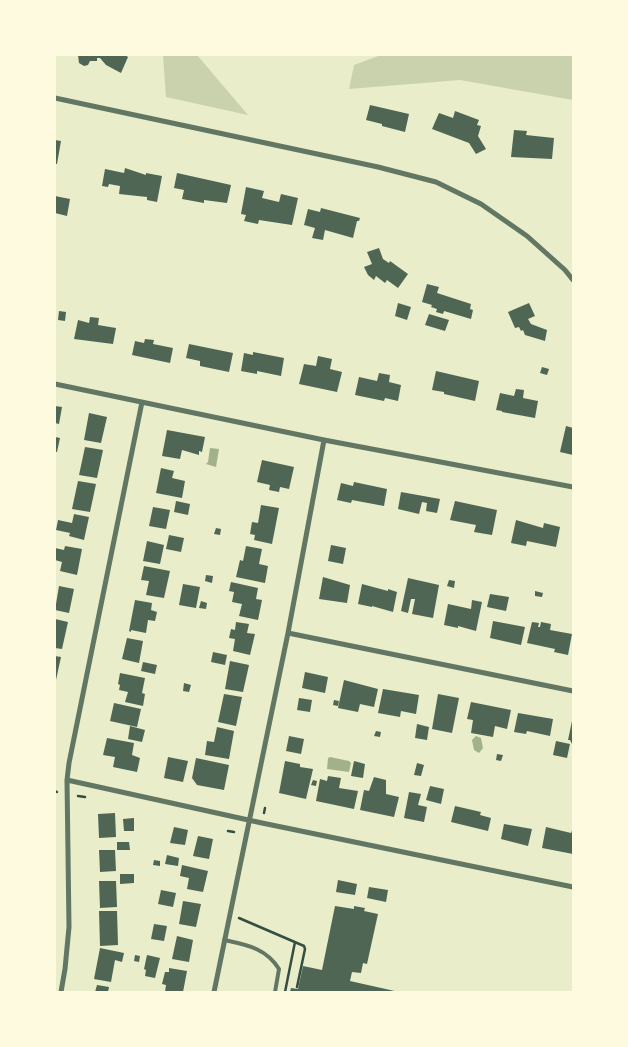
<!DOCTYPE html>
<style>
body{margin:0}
#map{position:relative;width:628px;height:1047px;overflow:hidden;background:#e9edc9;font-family:"Source Sans 3",sans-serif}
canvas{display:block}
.frame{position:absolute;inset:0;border:56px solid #fefae0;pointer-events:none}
</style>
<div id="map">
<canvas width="628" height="1047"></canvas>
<div class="frame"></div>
</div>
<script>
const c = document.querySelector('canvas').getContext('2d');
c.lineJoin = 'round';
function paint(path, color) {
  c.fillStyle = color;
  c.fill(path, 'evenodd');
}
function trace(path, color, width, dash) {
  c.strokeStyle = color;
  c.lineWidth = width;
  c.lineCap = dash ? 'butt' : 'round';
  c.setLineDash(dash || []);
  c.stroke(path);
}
paint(new Path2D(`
 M163 55H197L248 115 166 97Z
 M381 55H573V100L460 80 349 89 354 65Z`), '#cad2ad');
paint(new Path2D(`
 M210 448 219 449 216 467 206 464 208 462Z
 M476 736 481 738 483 748 479 753 474 750 472 740Z
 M330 757 349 761 351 763 349 772 327 769 328 758Z`), '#a3b18a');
paint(new Path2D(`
 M78 55H125L128 57 121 73 106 65 100 58H97V61H90L88 65 84 66 79 63Z
 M370 105 409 114 405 132 382 126V124L366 120Z
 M455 111 479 120 477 125 481 126 478 136 486 149 476 154 469 143 432 129 439 113 453 118Z
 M514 130 527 131 526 135 554 138 552 159 511 157Z
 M55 140 61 141 57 164H55Z
 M125 168 146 175V173L162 176 157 202 147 200V197L119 194 120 186 109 184 108 187 102 186 105 169 124 173Z
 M177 173 231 185 227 203 204 200V203L182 199 184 190 174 188Z
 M246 187 264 191 262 198 279 202 281 194 298 198 292 225 259 220 258 224 244 221 246 215 241 214Z
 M55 196 70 199 67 216 55 213Z
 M321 208 360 218 359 221H357L353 238 325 230 323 240 312 238 315 228 304 225 308 209 320 212Z
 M379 248 383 259 389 263 390 261 408 274 398 288 387 280 385 283 376 276 374 280 368 275 364 267 372 264 367 252Z
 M427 284 439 287 437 293 471 304 470 309 473 310 471 319 444 311 443 314 436 312 437 309 431 307 432 305 422 302Z
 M398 303 411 307 407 320 395 316Z
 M529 303 535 316 528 319 531 324 547 330 545 341 525 335 523 330 521 331 519 327 515 328 508 312Z
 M59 311 66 312 65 321 58 320Z
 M429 314 449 320 445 331 425 325Z
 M90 317 99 318 98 325 116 328 113 344 74 339 78 320 89 323Z
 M145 339 154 340 153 344 173 348 170 363 132 355 135 341 144 343Z
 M189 344 233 353 229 372 200 366V361L186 358Z
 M253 352 284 358 281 376 257 371V374L241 371 244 353 253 355Z
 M318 356 332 359 330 369 342 372 337 392 299 384 304 364 316 366Z
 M542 367 549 369 547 375 540 373Z
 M436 371 479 381 475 401 444 394V392L432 390Z
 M379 373 390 375 389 382 401 385 398 401 385 398 384 401 355 395 359 377 377 381Z
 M516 389 524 390 523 398 538 401 535 418 502 412V411L496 410 500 393 514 396Z
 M55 406 62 407 59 424 55 423Z
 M89 413 107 417 101 443 84 440Z
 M566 426 573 428V455L560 452Z
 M167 430 205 437 202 452 199 451V455L182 450 180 459 162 456Z
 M55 437 60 438 57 452H55Z
 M85 447 103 450 97 478 79 475Z
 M262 460 294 467 289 489 280 487 279 492 269 490 270 485 257 482Z
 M161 468 174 471 172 478 185 481 182 498 156 493Z
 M78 481 96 484 90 512 72 509Z
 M354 482 387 489 384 506 352 500 351 503 337 500 341 483 353 486Z
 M401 492 440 499 437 513 426 511 427 503 422 502 419 514 398 509Z
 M176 501 190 504 188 515 174 512Z
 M455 501 497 510 492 535 474 532 476 525 450 520Z
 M261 505 279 508 272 544 254 540 255 535 250 534 252 522 258 523Z
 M153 507 170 510 166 529 149 526Z
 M74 514 89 517 84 540 69 536 70 533 56 530 58 520 72 523Z
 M516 520 543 528 544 523 560 527 556 547 527 541 526 546 511 543Z
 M216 528 221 529 220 535 214 534Z
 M169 535 184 538 181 552 166 549Z
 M147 541 164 545 160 564 143 561Z
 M331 545 346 548 343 564 328 561Z
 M65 546 82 549 77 575 60 571 62 562 55 560V548L64 550Z
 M246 546 262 549 259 564 268 566 265 583 236 577 240 560 243 561Z
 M144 566 170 571 164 598 146 595 149 581 141 580Z
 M206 575 213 576 212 583 205 581Z
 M323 577 350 585 347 603 319 599Z
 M408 578 439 585 433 618 412 614 415 599H411L408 613 401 611Z
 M449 580 455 581 454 588 447 586Z
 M231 582 258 588 256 599 262 600 258 620 239 616 242 604 232 602 234 592 229 591Z
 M183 584 200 587 196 608 179 605Z
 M362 584 388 591V589L397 592 393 612 372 606V607L358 604Z
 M59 586 74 589 69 613 55 610Z
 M535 591 543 593 542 597 535 596Z
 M490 594 509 597 506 611 487 607Z
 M135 600 152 603 151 610 157 612 155 621 148 620 146 633 131 630V632L129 631Z
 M472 600 482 602 476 631 458 626V628L444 625 448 604 471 609Z
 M201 601 207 603 206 609 199 608Z
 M55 619 68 622 62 649 55 648Z
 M493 621 525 627 521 645 490 638Z
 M236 622 249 624 247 633 255 634 250 655 233 651 235 639 229 638 231 629 235 630Z
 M532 622 539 623 538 627H540L541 622 551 624 550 630 572 634 568 655 554 652 555 649 527 643Z
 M127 638 143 641 139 663 122 659Z
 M213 652 227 655 225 665 211 662Z
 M55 656 61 657 56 680H55Z
 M230 661 249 665 243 692 225 689Z
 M143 662 157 665 155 674 141 671Z
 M305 672 328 677 325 693 302 688Z
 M120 673 145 678 142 693 145 694 143 706 125 702 128 692 119 690 120 685 118 684Z
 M344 680 378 689 374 707 360 704 358 712 338 708Z
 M184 683 191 685 189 692 183 691Z
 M383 689 419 695 416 714 401 711 400 717 378 713Z
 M224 694 242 697 236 726 218 722Z
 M438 694 459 698 452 733 432 729Z
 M299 698 312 700 310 712 297 710Z
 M334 700 339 701 338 706 333 705Z
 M471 702 511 710 507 729 495 726 493 737 471 733 473 720 467 719Z
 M114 703 141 709 137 727 110 721Z
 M518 713 553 719 550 736 527 731 526 734 514 732Z
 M572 721H573V746L570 740H568Z
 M417 724 429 727 427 740 415 738Z
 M130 726 145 730 142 742 128 739Z
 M217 727 234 731 229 759 205 755 207 741 214 742Z
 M376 731 381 732 380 737 374 736Z
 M289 736 304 739 301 754 286 751Z
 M107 738 134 743 132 755 140 758 137 772 113 767 115 757 103 755Z
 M556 741 570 744 567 758 553 755Z
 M497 754 503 755 501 761 496 760Z
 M168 757 188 761 183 782 164 778Z
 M196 758 229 765 224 790 197 785 192 778Z
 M285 761 300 764V767L313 769 306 799 279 793Z
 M354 761 365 764 363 778 351 776Z
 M417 763 424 765 421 776 414 775Z
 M328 776 341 778 339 788 358 791 354 809 316 801 320 779 327 781Z
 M374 777 386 780V794L399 797 394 817 360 810 364 790 369 791Z
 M313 780 317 781 316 786 311 785Z
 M430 786 444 789 441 804 426 800Z
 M409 792 421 794 418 805 427 807 424 822 404 818Z
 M455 806 481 812 480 815 491 818 488 831 451 822Z
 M115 813 116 837 99 838 98 814Z
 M134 818V831H124L123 819Z
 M504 824 532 829 528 846 501 839Z
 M174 827 188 830 185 845 170 843Z
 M546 827 571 833 573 828V854L542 848Z
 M198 836 213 839 209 859 193 856Z
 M117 842H129L130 850H117Z
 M99 850H115L116 871 100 872Z
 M167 855 179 858 178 866 165 864Z
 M154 860 160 861V866L153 865Z
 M182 865 208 871 203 892 187 889 189 878 180 876Z
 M120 874H134V883L120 884Z
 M338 880 357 884 355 895 336 892Z
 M99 881H116L117 907 100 908Z
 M369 887 388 890 386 902 367 898Z
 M161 890 176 893 173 907 158 904Z
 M183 901 201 904 196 927 179 924Z
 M335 906 354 909V906L365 908 364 911 378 914 367 964 363 963 361 973 352 972 350 981 399 992H290L291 988 298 989 303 966 322 970Z
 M99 911H117L118 945 100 946Z
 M154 924 167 926 164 941 151 939Z
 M177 936 193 940 189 962 172 959Z
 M100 948 124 953 122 962 115 960 111 982 94 979Z
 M135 955 140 956 139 962 134 961Z
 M147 955 160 958 155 978 145 976 146 970 144 969Z
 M169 968 187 971 183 992H165L166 985 162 984 165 972H169Z
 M97 985 109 987 108 992H95Z`), '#4f6655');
trace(new Path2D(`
 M55 791 57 792
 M78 796 85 797
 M264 813 265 808
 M228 831 234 832
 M239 918 304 946 305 949 297 987
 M285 992 295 942`), '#344e41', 2.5);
trace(new Path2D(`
 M224 940C247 945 266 948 279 969L275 992`), '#617663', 4);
trace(new Path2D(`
 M55 98 378 167 436 182 481 204 527 236 565 270 573 280
 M55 384 324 440 573 487
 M288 633 573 691
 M67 780 262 823 573 887
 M61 992 65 969 69 927 67 780 69 763 142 402
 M214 992 288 633 324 440`), '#617663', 5);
</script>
